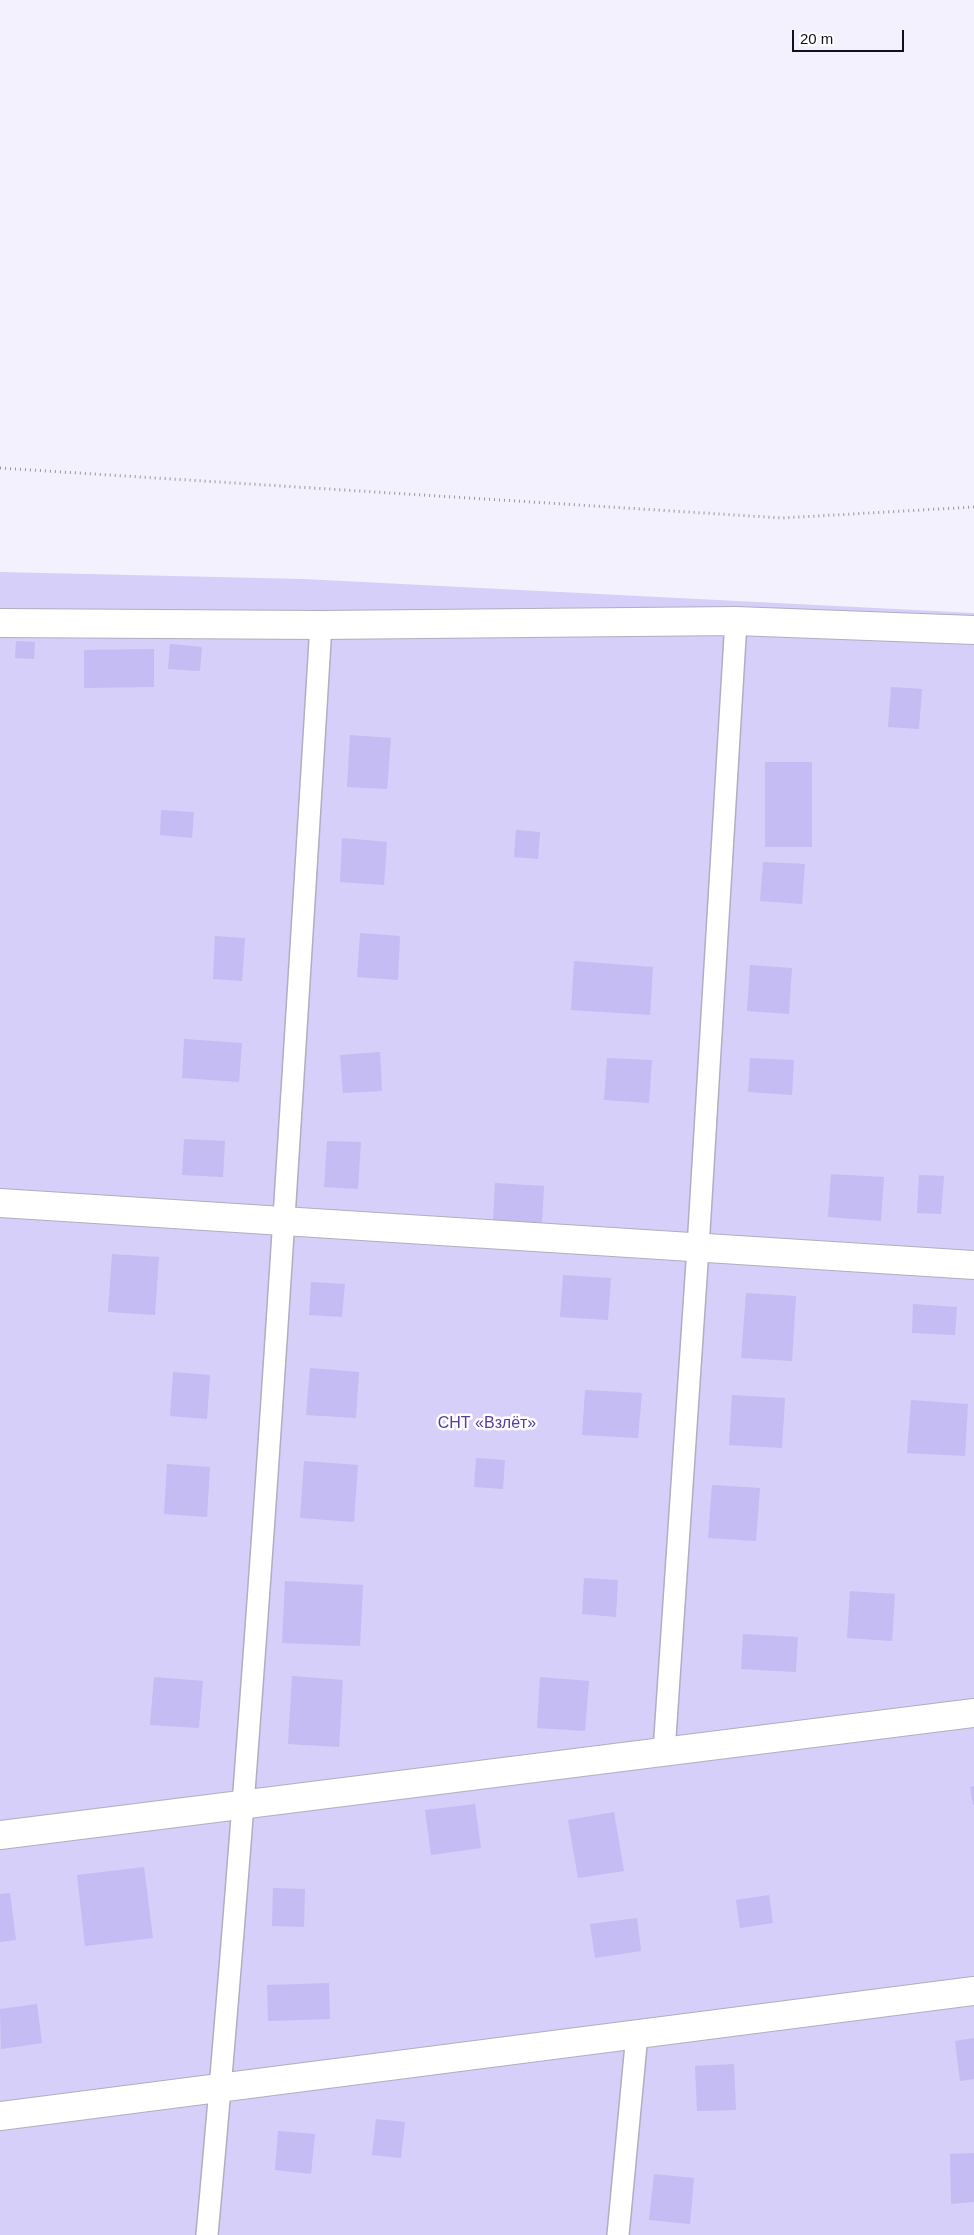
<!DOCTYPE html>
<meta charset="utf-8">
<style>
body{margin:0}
#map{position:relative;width:974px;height:2235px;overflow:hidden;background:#f3f1fd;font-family:Arial,sans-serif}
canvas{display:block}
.scale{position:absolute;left:792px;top:30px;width:112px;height:22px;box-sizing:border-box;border:2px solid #131218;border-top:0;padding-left:6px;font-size:15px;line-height:18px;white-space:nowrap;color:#131218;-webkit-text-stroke:4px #fff;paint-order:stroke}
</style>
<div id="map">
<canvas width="974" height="2235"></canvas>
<div class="scale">20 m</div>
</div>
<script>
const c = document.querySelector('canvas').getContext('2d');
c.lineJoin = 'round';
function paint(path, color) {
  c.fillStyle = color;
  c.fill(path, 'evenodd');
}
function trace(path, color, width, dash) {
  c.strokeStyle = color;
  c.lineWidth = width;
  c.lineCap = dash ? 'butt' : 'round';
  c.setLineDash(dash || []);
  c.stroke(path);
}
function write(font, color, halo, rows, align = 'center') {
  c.font = font + ' Arial,sans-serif';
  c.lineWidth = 5;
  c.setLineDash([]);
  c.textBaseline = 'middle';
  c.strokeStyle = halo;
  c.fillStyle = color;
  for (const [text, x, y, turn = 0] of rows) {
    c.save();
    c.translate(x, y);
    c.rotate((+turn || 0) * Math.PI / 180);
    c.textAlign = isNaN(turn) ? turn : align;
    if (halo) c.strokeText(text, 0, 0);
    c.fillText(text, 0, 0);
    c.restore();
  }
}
paint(new Path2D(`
 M0 572 303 579 974 613V2235H0Z`), '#d5cff9');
paint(new Path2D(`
 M16 641 35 642 34 659 15 658Z
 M170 644 202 647 200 671 168 669Z
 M154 649V687L84 688V650Z
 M891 687 922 689 919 729 888 727Z
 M350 735 391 738 387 789 347 787Z
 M765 762H812V847H765Z
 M161 810 194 812 192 838 160 835Z
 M516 830 540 832 538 859 514 857Z
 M342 838 387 842 384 885 340 882Z
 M763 862 805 864 802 904 760 901Z
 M360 933 400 936 398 980 357 977Z
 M215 936 245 938 242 981 213 979Z
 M574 961 653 967 650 1015 571 1010Z
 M750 965 792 968 789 1014 747 1011Z
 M184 1039 242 1043 239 1082 182 1078Z
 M380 1052 382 1091 343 1093 340 1055Z
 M607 1058 652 1060 649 1103 604 1100Z
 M750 1058 794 1060 792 1095 748 1092Z
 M184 1139 225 1141 223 1177 182 1175Z
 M327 1141 361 1142 358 1189 324 1187Z
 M831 1174 884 1177 881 1221 828 1217Z
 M919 1175 944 1176 941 1214 917 1213Z
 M495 1183 544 1186 542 1223 493 1220Z
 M112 1254 159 1257 155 1315 108 1312Z
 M563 1275 611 1278 608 1320 560 1317Z
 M311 1282 345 1284 342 1317 309 1315Z
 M746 1293 796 1296 792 1361 741 1358Z
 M913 1304 957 1307 955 1335 912 1333Z
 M310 1368 359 1372 356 1418 306 1415Z
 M173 1372 210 1375 207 1419 170 1416Z
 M585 1390 642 1393 638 1438 582 1435Z
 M732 1395 785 1398 782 1448 729 1445Z
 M911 1400 968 1404 965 1456 907 1453Z
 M476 1458 505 1460 503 1489 474 1487Z
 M304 1461 358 1465 354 1522 300 1518Z
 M167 1464 210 1467 207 1517 164 1514Z
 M712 1485 760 1488 756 1541 708 1538Z
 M584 1578 618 1580 616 1617 582 1614Z
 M285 1581 363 1585 360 1646 282 1643Z
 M850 1591 895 1594 892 1641 847 1638Z
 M743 1634 798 1637 796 1672 741 1669Z
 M292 1676 343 1680 339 1747 288 1744Z
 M154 1677 203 1681 199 1728 150 1725Z
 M540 1677 589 1681 585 1731 537 1728Z
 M974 1786V1805H973L970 1787Z
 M475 1804 481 1848 431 1855 425 1810Z
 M614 1812 624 1871 578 1878 568 1820Z
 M144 1867 153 1938 85 1946 77 1875Z
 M273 1888 305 1889 304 1927 272 1926Z
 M10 1893 16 1940 0 1942V1894Z
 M769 1895 773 1923 740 1928 736 1900Z
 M637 1918 641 1951 595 1958 590 1924Z
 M329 1983 330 2019 268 2021 267 1985Z
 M37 2004 42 2043 1 2049 0 2009Z
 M974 2038V2079L960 2081 955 2041Z
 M734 2064 736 2110 697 2111 695 2066Z
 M376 2119 405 2122 401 2158 372 2155Z
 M278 2131 315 2134 311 2174 275 2170Z
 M974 2153V2202L951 2204 950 2154Z
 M654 2174 694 2178 690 2224 649 2220Z`), '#c4bcf2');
const service = new Path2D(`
 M664 1752 698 1248 736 621
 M207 2235C256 1699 288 1162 321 625
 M618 2235 637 2034`);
const minor = new Path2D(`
 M0 623 321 625 736 621 974 630
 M0 1203 974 1265
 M0 1835 974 1713
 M0 2116 974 1991`);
trace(service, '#b0aec0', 24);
trace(minor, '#b0aec0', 30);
trace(new Path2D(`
 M0 468 782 518 974 507`), '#97959f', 3, [1, 4]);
trace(service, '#fff', 21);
trace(minor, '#fff', 28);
write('16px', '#573aa0', '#fff', [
 ["СНТ «Взлёт»",487,1424]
]);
</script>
